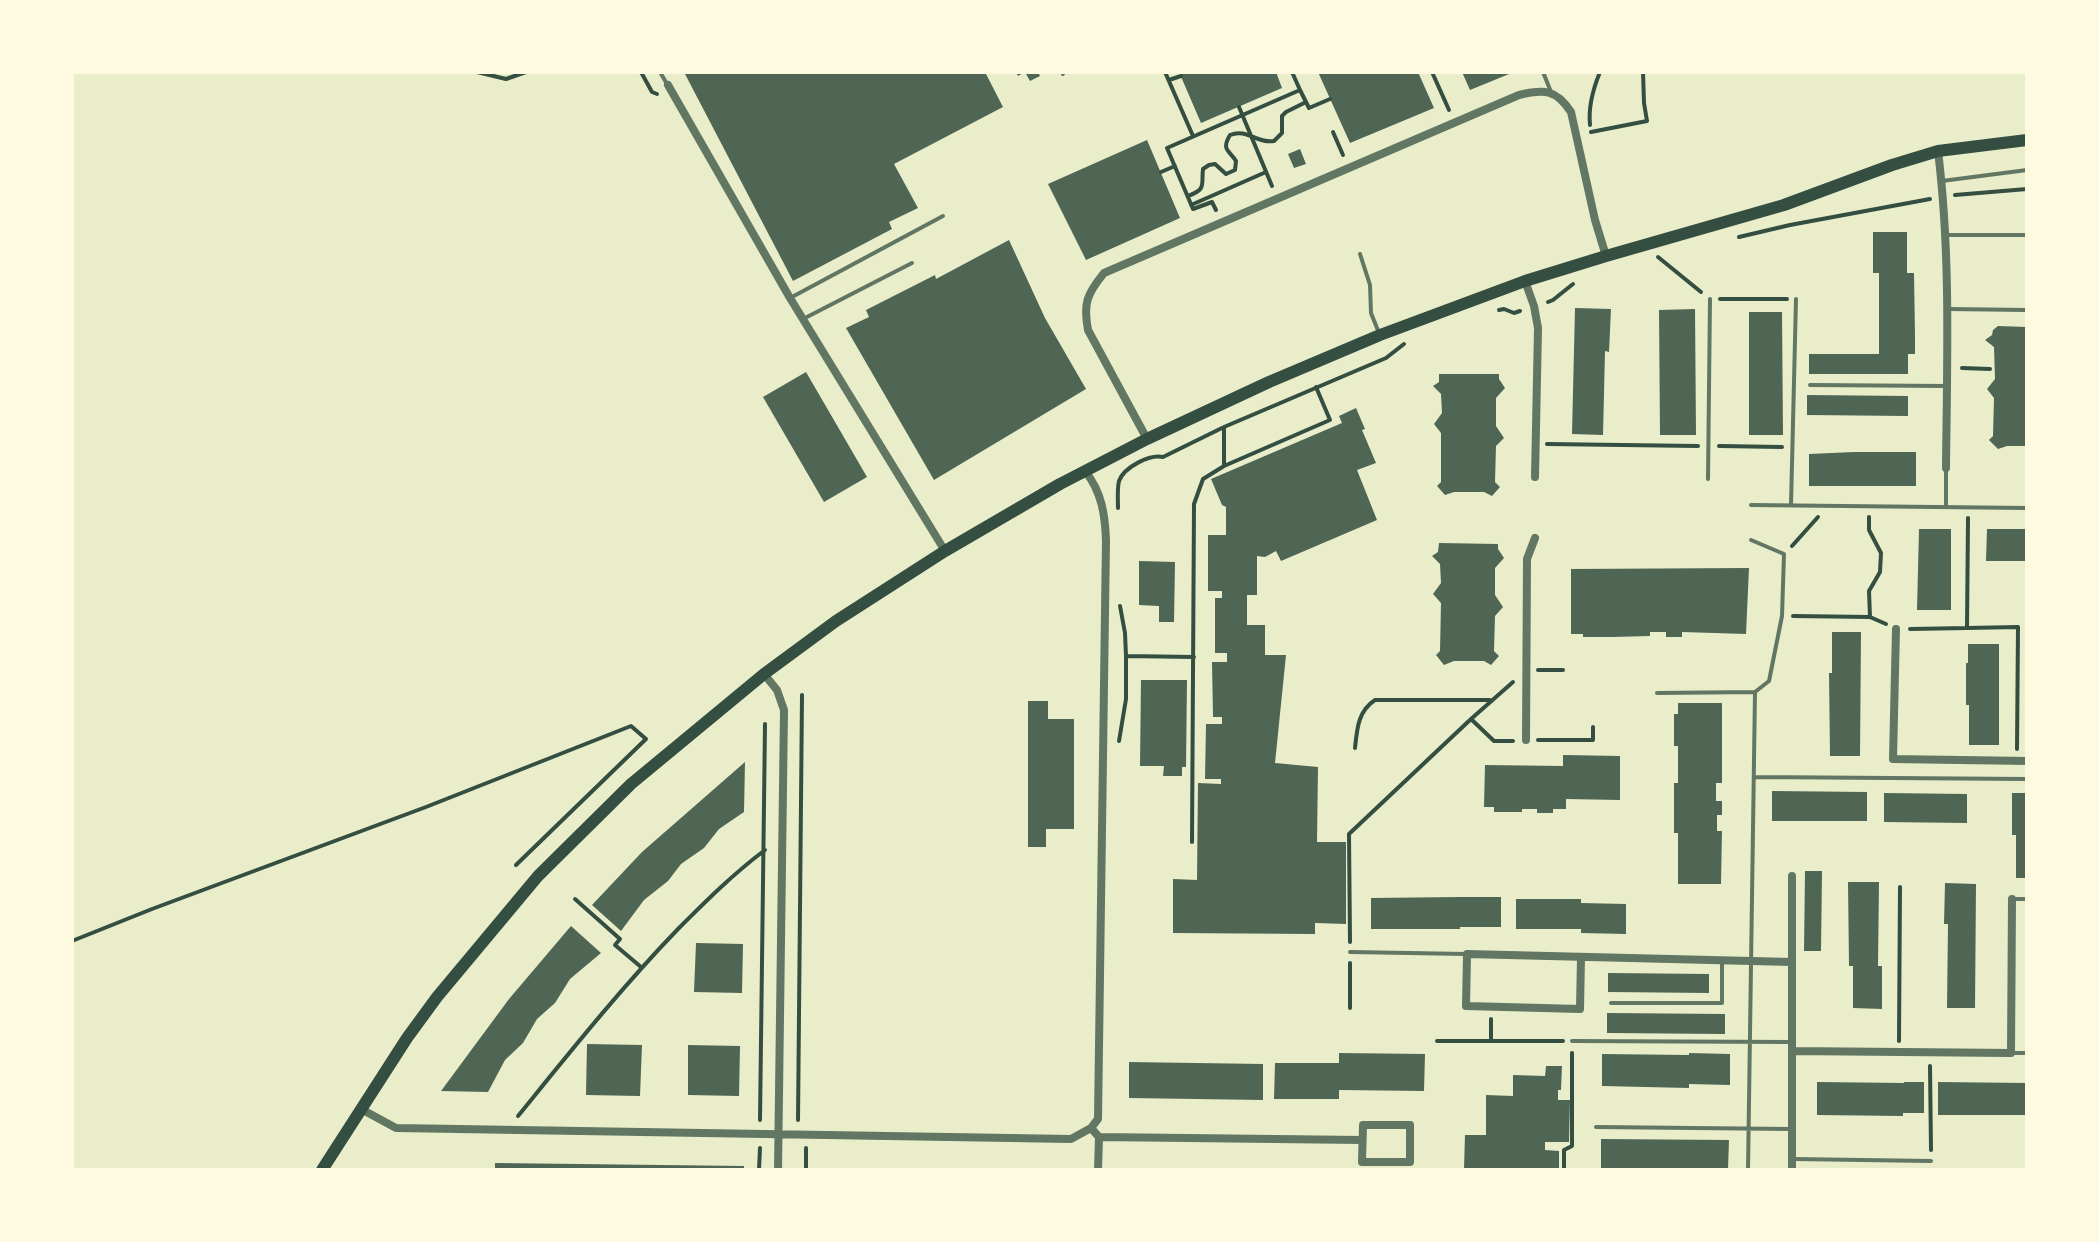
<!DOCTYPE html>
<style>
body{margin:0}
#map{position:relative;width:2099px;height:1242px;overflow:hidden;background:#e9edc9;font-family:"Public Sans",sans-serif}
canvas{display:block}
.frame{position:absolute;inset:0;border:74px solid #fefae0;pointer-events:none}
</style>
<div id="map">
<canvas width="2099" height="1242"></canvas>
<div class="frame"></div>
</div>
<script>
const c = document.querySelector('canvas').getContext('2d');
c.lineJoin = 'round';
function paint(path, color) {
  c.fillStyle = color;
  c.fill(path, 'evenodd');
}
function trace(path, color, width, dash) {
  c.strokeStyle = color;
  c.lineWidth = width;
  c.lineCap = dash ? 'butt' : 'round';
  c.setLineDash(dash || []);
  c.stroke(path);
}
paint(new Path2D(`
 M689 72H985L1003 107 894 164 918 208 889 222 892 229 793 281 685 74Z
 M1016 72H1038L1040 76 1030 81 1025 72 1018 76Z
 M1179 72H1276L1282 88 1201 123Z
 M1318 72H1418L1434 108 1350 143Z
 M1462 72H1514L1470 90Z
 M1147 140 1180 218 1086 260 1048 184Z
 M1300 149 1306 164 1294 168 1288 154Z
 M1873 232H1907V273H1914L1915 335V354H1908V374H1809V354H1879V273H1873Z
 M1009 240 1045 318 1086 389 934 480 846 328 869 317 866 310 935 275 936 279Z
 M1575 308 1611 309 1609 352 1605 351 1603 435 1572 434Z
 M1695 309 1696 435H1660L1659 310Z
 M1749 312H1782L1783 435H1749Z
 M1998 326 2027 327V446H2007L1998 449 1989 440 1993 436 1994 398 1987 389 1995 379 1994 347 1985 340 1992 335 1993 330Z
 M806 372 867 477 824 502 763 397Z
 M1439 374H1499V379L1505 388 1496 398V426L1504 438 1496 446 1495 482 1500 487 1492 496 1484 492H1454L1445 495 1437 486 1441 482V433L1434 424 1442 413 1441 394 1433 386 1439 382Z
 M1807 395 1908 396V416L1807 415Z
 M1356 408 1365 429 1362 430 1376 463 1357 470 1377 520 1281 561 1276 551 1265 557 1257 556V595H1247V625H1265V655H1286L1275 763 1318 767 1317 842H1346V924L1315 923V934L1173 933V879L1197 880 1198 783 1221 784V779H1205L1206 724H1222V717H1213L1212 662H1227V653H1215V598H1222V591H1208V535H1226V507L1222 505 1211 479 1342 423 1339 416Z
 M1854 452H1916V486H1809V454Z
 M1919 529H1951V610H1917Z
 M1987 529H2027V561H1986Z
 M1439 543 1498 544V549L1504 558 1495 568V595L1503 607 1495 616 1494 651 1499 656 1491 665 1484 661H1454L1444 665 1436 655 1440 651 1441 603 1433 594 1441 583 1440 564 1432 556 1438 552Z
 M1139 561 1175 562 1174 622H1159V606L1139 605Z
 M1749 568 1746 634 1682 632V637H1666V632H1650V636L1612 637H1583V634H1571V569Z
 M1832 632H1861L1860 756H1830L1829 673H1832Z
 M1968 644H1999V745H1969V705H1966V663H1968Z
 M1141 680H1187L1186 767H1182V776H1163L1164 766H1140Z
 M1028 701H1048V719H1074V829H1046V847H1028Z
 M1678 703H1722V783H1716V801H1722V815H1717V831H1722L1721 884H1678V833H1674V783H1678V746H1674V714H1678Z
 M1563 755 1620 756V800L1566 799V809H1553V813H1537V809H1522V812H1494V807H1484L1485 765 1563 766Z
 M745 762 744 812 719 829 704 848 681 864 668 881 644 900 621 931 592 905 642 852Z
 M1772 791 1867 792V821H1772Z
 M1884 793 1967 794V823L1884 822Z
 M2012 793H2027V878H2016V835H2012Z
 M1805 871H1822L1821 951H1804Z
 M1848 882H1879L1878 966H1882V1009L1853 1008V966H1849Z
 M1945 883 1976 884 1975 1008H1947L1948 924H1944Z
 M1460 897H1501V927H1460V929H1371V898Z
 M1516 899H1581V903L1626 904V934L1581 933V929H1516Z
 M571 926 601 953 570 979 555 1003 537 1019 523 1043 505 1060 488 1092 441 1091 509 999Z
 M696 943 743 944 742 993 694 992Z
 M1608 973 1709 974V993L1608 992Z
 M1607 1013 1725 1014V1034L1607 1033Z
 M587 1044 642 1045 640 1096 586 1095Z
 M688 1045 740 1046 739 1096 688 1095Z
 M1339 1053 1425 1054 1424 1091 1339 1090V1099H1274L1275 1063H1339Z
 M1689 1053 1730 1054V1085L1689 1084V1088L1602 1086V1054L1689 1055Z
 M1129 1062 1263 1064V1100L1129 1098Z
 M1546 1066H1562L1561 1090H1558V1100H1570L1569 1142H1545V1150L1559 1151V1170L1464 1169 1465 1135H1486V1095L1513 1096V1075L1545 1076Z
 M1817 1082 1904 1083V1082H1924V1113H1903V1116L1817 1115Z
 M1938 1082 2027 1083V1115H1938Z
 M1601 1139 1729 1140 1728 1170H1601Z
 M495 1163 744 1166V1170H495Z`), '#4f6655');
trace(new Path2D(`
 M477 72 506 79 526 72
 M641 72 652 92 657 94
 M1165 72 1193 136
 M1292 72 1300 90
 M1432 72 1449 110
 M1169 80 1181 76
 M1239 107 1272 186
 M1590 125C1588 106 1593 89 1600 72
 M1333 132 1343 155
 M1591 132 1647 121 1644 103 1643 72
 M1161 172 1175 166
 M1955 195 2027 189
 M1188 196C1207 189 1201 185 1203 169L1209 165 1215 164 1226 174 1235 170 1236 161C1229 150 1221 150 1230 135 1247 128 1257 144 1274 141L1282 133V116L1286 112 1306 102
 M1191 205 1266 172
 M1216 210 1212 202 1193 209 1167 148 1300 90 1309 108 1330 99
 M1739 237 1790 225 1930 199
 M1658 257 1701 292
 M1720 299H1787
 M1548 302 1553 300 1573 284
 M1499 310 1504 309 1514 313 1520 311
 M1962 368 1990 369
 M1547 444 1698 446
 M1719 446 1782 447
 M1224 466 1330 420 1316 387
 M1118 508C1118 500 1117 489 1119 481 1124 467 1150 454 1163 457L1224 427 1386 358 1404 344
 M1968 518 1967 628 2018 627 2017 749
 M1792 546 1818 517
 M1120 606 1125 633 1126 656 1194 657
 M1793 616 1870 617 1869 591 1880 572 1881 553 1869 530V517
 M1870 617 1886 624
 M1910 629 1967 628
 M1538 670H1563
 M1538 740H1593V727
 M1119 741 1126 699V656
 M1513 741H1494L1471 719 1513 682
 M1355 748C1357 729 1358 711 1375 700H1490
 M1192 842 1194 504 1203 479 1224 466V427
 M575 899 620 939 615 945 641 967
 M72 941 152 909 426 807 631 726 646 739 516 865
 M1350 942 1349 834 1471 719
 M1350 1008V963
 M1491 1040V1019
 M1437 1041H1563
 M1899 1041 1900 887
 M1930 1066 1931 1150
 M518 1116C570 1052 621 988 678 929 706 901 733 874 765 850
 M760 1120 765 724
 M798 1120 802 695
 M759 1170 760 1148
 M806 1170V1148
 M1564 1170V1150L1572 1146V1053`), '#344e41', 4);
trace(new Path2D(`
 M660 72 667 84
 M1062 72 1063 74
 M1543 72 1551 92
 M1942 181 2027 170
 M1946 235H2027
 M1360 254 1370 285 1371 313 1379 333
 M792 297 943 216
 M1948 309 2027 310
 M805 318 912 263
 M1810 385 1947 386
 M1946 468V507
 M1708 479 1710 299
 M1751 505 2027 508
 M1791 505 1796 299
 M1657 693 1755 692
 M1754 777 2027 779
 M2014 899H2027
 M1350 952 1467 954
 M1611 1003H1722V962
 M1572 1041 1790 1042
 M2013 1053H2027
 M1596 1127 1790 1129
 M1794 1159 1931 1161
 M1748 1170 1755 692 1769 681 1782 616 1784 554 1751 540`), '#617663', 4);
trace(new Path2D(`
 M668 85 790 298 945 551
 M1938 151C1951 256 1947 362 1946 468
 M1525 281 1534 306 1538 328 1535 477
 M1147 439 1088 330C1083 303 1087 294 1104 273L1519 95C1544 89 1556 89 1571 112L1595 220 1606 256
 M1896 629 1893 759 2027 761
 M764 674 777 690 784 710 778 1170
 M1526 740 1527 559 1535 538
 M1581 957 1580 1009 1466 1006 1467 954C1575 957 1684 959 1792 962
 M1792 1051 2011 1053 2012 899
 M361 1109 396 1128 1071 1139 1091 1128 1098 1119 1106 540C1105 515 1102 492 1085 471
 M1363 1125H1410V1162H1362Z
 M1091 1128 1099 1137 1362 1140
 M1098 1170 1099 1137
 M1792 1170V876`), '#617663', 8);
trace(new Path2D(`
 M322 1170 407 1038 437 997 538 876 631 784 764 674 836 621 945 551 1060 484 1147 439 1269 382 1380 335 1525 281 1606 256 1784 205 1892 165 1938 151 2027 140`), '#344e41', 12);
</script>
